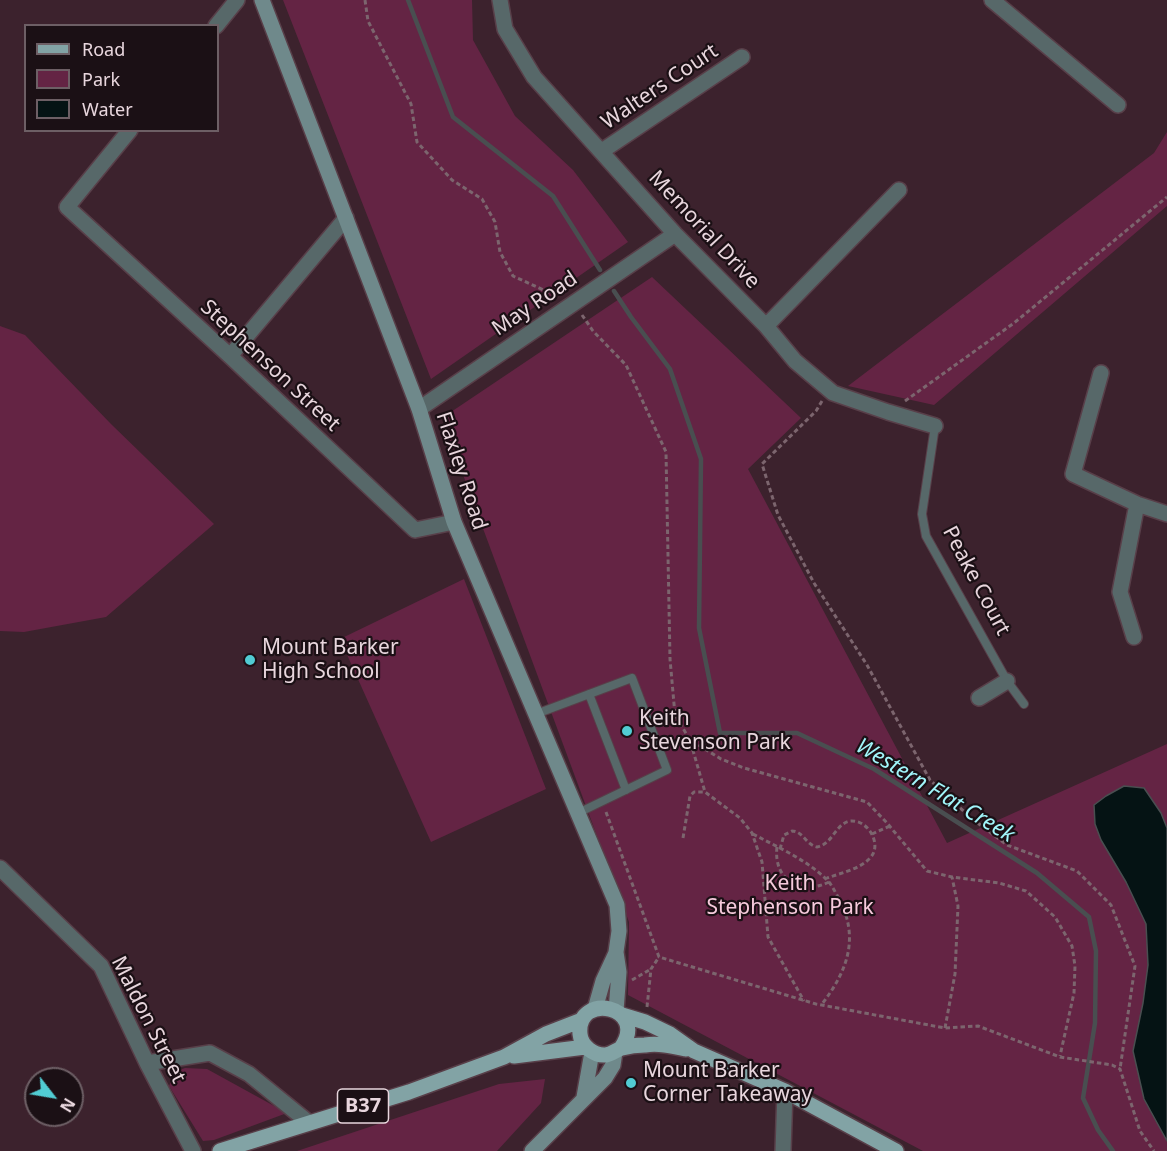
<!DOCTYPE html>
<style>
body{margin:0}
#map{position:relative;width:1167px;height:1151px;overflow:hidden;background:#3c222d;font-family:"Noto Sans",sans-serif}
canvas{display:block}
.legend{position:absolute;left:24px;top:24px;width:195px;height:108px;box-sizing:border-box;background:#1b1015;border:2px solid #6d5f65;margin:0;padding:8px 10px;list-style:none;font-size:18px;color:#e8d6dd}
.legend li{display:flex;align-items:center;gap:12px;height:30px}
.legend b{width:30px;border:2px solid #6d5f65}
.north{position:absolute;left:24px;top:1067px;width:60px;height:60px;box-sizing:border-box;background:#1b1015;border:2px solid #6d5f65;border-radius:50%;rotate:121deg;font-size:16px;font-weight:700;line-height:24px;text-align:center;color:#e8d6dd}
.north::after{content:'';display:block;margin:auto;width:21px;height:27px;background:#51ccd3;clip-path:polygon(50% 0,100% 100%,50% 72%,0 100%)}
</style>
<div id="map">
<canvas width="1167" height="1151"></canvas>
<ul class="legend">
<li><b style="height:8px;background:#82a3a5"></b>Road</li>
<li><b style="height:16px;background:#642444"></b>Park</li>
<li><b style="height:16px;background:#051314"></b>Water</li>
</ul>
<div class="north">N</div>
</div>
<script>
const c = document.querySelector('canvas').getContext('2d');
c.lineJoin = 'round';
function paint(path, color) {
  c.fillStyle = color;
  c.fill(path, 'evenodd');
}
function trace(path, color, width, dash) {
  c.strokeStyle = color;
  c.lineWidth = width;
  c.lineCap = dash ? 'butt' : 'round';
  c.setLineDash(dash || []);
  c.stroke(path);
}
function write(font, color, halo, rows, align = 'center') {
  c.font = font + ' "Noto Sans",sans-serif';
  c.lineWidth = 4.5;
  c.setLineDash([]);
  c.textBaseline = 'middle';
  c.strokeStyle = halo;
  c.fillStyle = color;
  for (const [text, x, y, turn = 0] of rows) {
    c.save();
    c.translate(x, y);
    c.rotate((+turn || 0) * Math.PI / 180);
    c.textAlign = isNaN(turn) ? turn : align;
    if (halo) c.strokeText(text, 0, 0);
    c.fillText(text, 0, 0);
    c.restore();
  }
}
paint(new Path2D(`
 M283 0H472L473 40 515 116 573 170 628 242 431 379Z
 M1167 132V206L934 405 848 386 1154 153Z
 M652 277 801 418 748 469 947 843 1167 744V1151H923L628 995 629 922 442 418Z
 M0 326 25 335 111 424 214 524 106 617 24 632 0 631Z
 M464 579 546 789 431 842 340 639Z
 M185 1068 207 1069 287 1113 214 1140 203 1141 169 1086 175 1072Z
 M545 1079 541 1103 497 1151H297L499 1084Z`), '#642444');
const water = new Path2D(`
 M1124 786 1144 788 1161 813 1167 828V1141L1144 1099 1133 1051 1143 1003 1148 965 1146 924 1126 882 1101 840 1095 824 1094 805 1106 796Z`);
paint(water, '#051314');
trace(water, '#494e50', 1.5);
trace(new Path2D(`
 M408 0 453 117 553 196 600 270
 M614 291 631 317 670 369 701 459 699 628 720 733H797L874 769 1037 873 1089 917 1096 951 1095 1023 1083 1098 1098 1130 1113 1151`), '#494e50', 4.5);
const lane = new Path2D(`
 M935 426 922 514 926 536 1007 681 1024 704
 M589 694 626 790
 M536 714 632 678 667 770 578 813`);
const street = new Path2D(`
 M500 0 505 29 534 77 675 234 766 326 795 361 833 393 888 412 935 426
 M992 0 1118 105
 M216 26 237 0
 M130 130 67 207 230 356 415 530 454 522
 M602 151 742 57
 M766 326 899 190
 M230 356 346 218
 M1101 373 1073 474 1137 504 1167 514
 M419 409 675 234
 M1134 637 1120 592 1137 504
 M979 698 1007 681
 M0 868 101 966 147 1063 193 1151
 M147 1063 210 1053 249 1074 308 1122
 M783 1151 785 1091`);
const secondary = new Path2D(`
 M262 0 419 409 454 522 617 905 619 931 616 952 619 972 616 1011
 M595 1009 603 981 616 953
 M584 1097 592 1052
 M532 1151 605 1078 613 1065 615 1052`);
const primary = new Path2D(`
 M622 1015 645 1022 670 1034 694 1051 785 1091 896 1151
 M621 1048C650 1006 576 991 580 1034 581 1046 594 1056 606 1055 612 1054 616 1050 622 1048 629 1046 638 1045 645 1045 659 1043 672 1046 686 1049
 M514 1056 585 1047
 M220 1151 409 1092 504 1057 546 1034 582 1020`);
trace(lane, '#583f49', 10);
trace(street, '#583f49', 18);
trace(secondary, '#583f49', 18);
trace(primary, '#583f49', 18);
trace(new Path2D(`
 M365 0 368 21 411 104 417 142 452 180 482 199 495 222 500 252 513 276 559 297
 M582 315 593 331 626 365 666 452 670 659 675 715 690 740 705 792 740 818 752 833 762 862 768 937 804 1001
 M822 401 816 411 762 464 778 515 814 583 867 665 930 780 971 818 1007 845 1077 871 1111 905 1135 966 1120 1069
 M905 401 1014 323 1167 197
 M692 741 721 759 744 768 867 802 887 823 927 871 952 877 999 883 1026 891 1055 917 1072 946 1075 966 1074 993 1060 1056
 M606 812 659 957 816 1004 945 1028 978 1026 1060 1057 1112 1065 1120 1069 1140 1131 1154 1151
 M753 834C777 847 805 859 825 878 831 883 834 890 838 897 860 937 848 970 822 1004
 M872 834 890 826
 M683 838 690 796 694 792H704
 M777 847C773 880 801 896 829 882
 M780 849 784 835 792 831C803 831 806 845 817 847 833 844 835 824 850 821 868 819 883 845 870 858 860 869 841 873 827 878
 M632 980 651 969
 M647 1007 651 969 659 957
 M945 1028 955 974 958 906 952 877`), '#7c656e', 3, [4.5, 3]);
trace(lane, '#576869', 8);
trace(street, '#576869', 15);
trace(secondary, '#6f898b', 15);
trace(primary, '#82a3a5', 15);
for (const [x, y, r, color] of [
 [250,660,6,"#51ccd3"],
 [627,731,6,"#51ccd3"],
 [631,1083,6,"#51ccd3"]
]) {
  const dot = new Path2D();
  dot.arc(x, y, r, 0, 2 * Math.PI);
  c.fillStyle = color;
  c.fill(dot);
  trace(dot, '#1b1015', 2);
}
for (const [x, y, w] of [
 [363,1106,51]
]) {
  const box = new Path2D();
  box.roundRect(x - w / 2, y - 17, w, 34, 4.5);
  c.fillStyle = '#1b1015';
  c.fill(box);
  trace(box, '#e8d6dd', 1.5);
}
write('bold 20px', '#e8d6dd', null, [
 ["B37",363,1106]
]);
write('21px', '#e8d6dd', '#1b1015', [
 ["Walters Court",660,87,-34],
 ["Memorial Drive",704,230,47],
 ["May Road",535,304,-34],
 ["Stephenson Street",270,366,43],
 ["Flaxley Road",461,471,72],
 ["Peake Court",976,581,62],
 ["Maldon Street",148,1020,63]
]);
write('21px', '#e8d6dd', '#1b1015', [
 ["Mount Barker",262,648],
 ["High School",262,672],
 ["Keith",639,719],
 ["Stevenson Park",639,743],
 ["Mount Barker",643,1071],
 ["Corner Takeaway",643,1095]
], 'left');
write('21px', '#f6cadc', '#1b1015', [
 ["Keith",790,884],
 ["Stephenson Park",790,908]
]);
write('italic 22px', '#a1f5fa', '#1b1015', [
 ["Western Flat Creek",935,791,31]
]);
</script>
